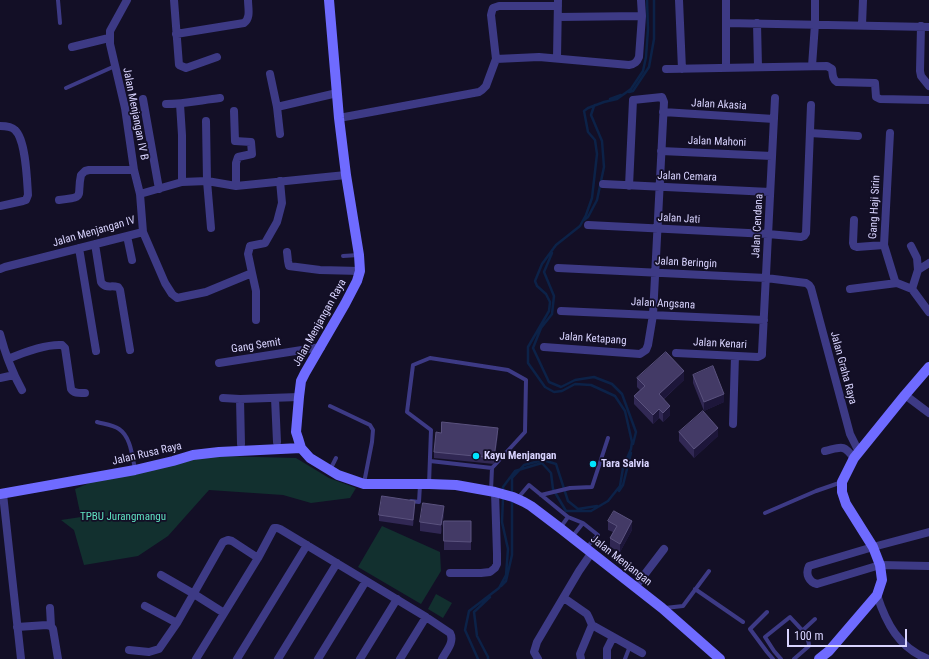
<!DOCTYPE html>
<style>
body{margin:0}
#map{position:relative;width:929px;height:659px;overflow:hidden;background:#130f26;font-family:"Roboto Condensed",sans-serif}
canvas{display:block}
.scale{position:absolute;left:787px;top:629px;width:120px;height:18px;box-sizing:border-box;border:2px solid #d9d4ff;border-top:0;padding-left:5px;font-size:12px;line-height:14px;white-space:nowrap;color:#d9d4ff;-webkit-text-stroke:3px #130f26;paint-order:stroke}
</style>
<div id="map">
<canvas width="929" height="659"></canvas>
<div class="scale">100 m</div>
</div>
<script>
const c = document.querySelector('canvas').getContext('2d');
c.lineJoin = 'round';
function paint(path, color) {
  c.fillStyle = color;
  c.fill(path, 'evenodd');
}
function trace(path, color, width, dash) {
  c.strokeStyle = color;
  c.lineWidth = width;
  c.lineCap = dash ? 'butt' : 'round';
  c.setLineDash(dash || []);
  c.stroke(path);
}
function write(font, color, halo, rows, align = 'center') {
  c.font = font + ' "Roboto Condensed",sans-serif';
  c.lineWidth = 3.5;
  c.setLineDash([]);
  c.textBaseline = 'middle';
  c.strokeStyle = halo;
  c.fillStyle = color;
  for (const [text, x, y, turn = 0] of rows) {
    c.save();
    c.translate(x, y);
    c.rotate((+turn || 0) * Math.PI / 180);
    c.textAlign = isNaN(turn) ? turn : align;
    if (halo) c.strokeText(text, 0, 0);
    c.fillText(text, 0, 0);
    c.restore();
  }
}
paint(new Path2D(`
 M218 456 296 458 329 478 356 488 350 498 311 503 283 495 209 490 168 536 138 556 84 565 74 530 61 520 81 517 75 489 94 481 175 462Z
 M382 526 440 552 441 571 421 604 358 567Z
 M436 594 452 603 443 618 428 609Z`), '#12302f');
trace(new Path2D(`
 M629 92 633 91 649 67 654 39V0
 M610 99 621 95
 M584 220 588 217 597 200 604 167 602 141 591 115 594 106 595 105
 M552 253 544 272 554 296 552 314 541 328 533 348 549 382 561 387 575 380 594 377 612 384 622 394 636 432 633 444
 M503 491V487L515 471 542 463 551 473 553 489 566 511H591L608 501 620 486 623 468 631 449 632 442 625 411 615 396 591 385 575 384 562 391 554 392 545 387 528 363V347L549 311 550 302 546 294 537 286 535 281 542 264 556 245 580 226 586 215 592 198 597 154 595 140 588 132 584 111 588 108 604 102 617 99 631 89 643 71 646 57 648 29 647 0
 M619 491 623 485 631 453
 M512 493V478L524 465 543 460 556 464 568 501 578 509 597 506
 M501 586 506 581 512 555V498
 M478 659 465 630 469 611 499 588 506 575 508 549 502 522 503 498
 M488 659V657L477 636 474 612 490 597`), '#0c2248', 2.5);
trace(new Path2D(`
 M58 0 60 23
 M66 88 115 66
 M343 256 359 255
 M330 406 370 425 373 430 372 442 364 483
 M97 422C104 424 113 425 119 429 131 437 132 456 135 469
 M430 461 492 468
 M330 470 336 458
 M429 484 431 430 407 412 413 365 430 358 508 370 526 380 525 432 492 468 491 491
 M541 495 570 488 592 487 608 438
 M517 499 529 485 568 517 583 523 572 537
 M411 501 419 502 420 485
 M765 513 816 491 842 482
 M583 523 598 535 587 547
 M560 528 568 517
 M695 589 743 622
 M665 608 683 606 709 571
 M767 612 750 629 767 652 773 659
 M802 631 815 619
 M625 659 630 646
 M781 659 774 651 765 637 790 617C797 625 809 635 809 646L794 659`), '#3d3a85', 4);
trace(new Path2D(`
 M127 0 110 31V44L125 108 134 170 140 194 143 232 165 283 172 294 177 298 206 292 252 273 248 254 250 246 265 243 277 222 282 203 280 181
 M174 0 179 65 186 68 217 57
 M679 0 682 69
 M726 0V68
 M558 17 642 16
 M726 23 929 27
 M757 23 758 67
 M862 25 863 0
 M921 26 920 71 921 76 929 86
 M176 34 244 23C251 18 248 8 248 0
 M72 47 109 38
 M557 58 558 0
 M496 59 539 57 629 65C635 64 637 62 639 57L642 16 641 0
 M812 66 815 24V0
 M666 69 827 66 832 69C833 75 832 79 837 82L875 83 876 97 880 99 929 100
 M270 74 277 107
 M143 99 159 189
 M166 104C184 104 202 100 220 98
 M180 104 182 135V182
 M234 111 235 141 251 142 252 154 238 157 236 163V186
 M663 112 774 119
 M339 118 479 92 482 90 486 86 496 59 491 15 492 11 493 8 499 6H558
 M206 121 207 181 211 228
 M0 126C5 126 11 126 15 130 26 140 27 180 28 195L26 200 23 201 0 206
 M810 133 858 136
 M890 133 884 245 895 281 897 283 912 289 929 312
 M280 134 277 107 337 93
 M661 151 772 156
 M603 184 770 192
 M140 194 182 182 207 181 236 186 346 175
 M59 200C87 197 76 197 81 175L85 171 89 170H134
 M854 220 853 243 854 246 857 247 884 245
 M588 225 768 234 801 237 804 236 806 233 811 105
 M127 236 132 260
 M95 244 101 282C105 289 111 285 118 287L120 290 130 350
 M911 246 917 258 918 270
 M79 248 96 351
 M287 252 288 261 289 266 320 270 360 271
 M558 268 766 278 806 283 809 285 811 288 850 434 859 452
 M0 269 5 267 143 232
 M252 273 256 291V320
 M850 289 897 283
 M912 289 918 270 929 263
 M561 311 764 320
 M0 334C5 353 12 372 22 390
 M544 347 640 354 646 350 648 345 653 315 664 102 662 97 633 100 629 186
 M676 353 758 357 762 355V353L775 98
 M8 359C22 353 47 344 62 345L65 348 71 389C74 394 80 393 85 393
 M219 363 321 347
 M0 378 14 375
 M905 395 929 413
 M223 398 240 399 299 397
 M275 398 277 442
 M240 399 241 444
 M733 424 735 356
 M825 451C842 447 843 444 854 458
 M3 494 21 659
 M929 532 873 547 809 566C805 574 809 582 817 584L880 565 929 566
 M450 573H481L490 572 495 568 497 564V554L495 492
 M161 575 194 594 224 613
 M635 587 664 549
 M877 595C886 623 899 648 928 659
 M564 598 587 614 589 618 592 625 642 653
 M145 606 177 623
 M50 608 51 626
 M17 627 47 625 51 626 53 629 58 659
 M129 650 149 652 159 649 177 623 223 542 228 540 232 541 258 558
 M196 659 258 558 274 528H277L280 529 426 617 450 633C455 642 446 651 442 659
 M237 659 307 545
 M278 659 337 563
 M318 659 366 581
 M360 659 397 599
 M400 659 426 617
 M538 659 534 652 537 642 579 571 592 552
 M581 659 580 654 592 625
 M607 659V649L613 637`), '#3d3a85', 8);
trace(new Path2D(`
 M329 0 339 118 346 175 359 255 360 271 357 281 345 304 305 373 301 381 299 397 296 432 298 438 301 448 310 458 338 475 364 484H429L456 485 495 492 513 497 524 502 531 506 560 528 662 608 720 659
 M0 494 135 470 173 461 193 455 219 452 301 448
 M819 659 829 651 877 595 882 580 880 565 873 547 846 504 842 492V482L854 458 905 395 929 367`), '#6f6bff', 10);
paint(new Path2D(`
 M693 375 724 402 704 411 693 383Z
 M637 378 684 380 664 399 670 415 663 422 659 418 653 424 634 404V396L640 390 637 387Z
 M679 432 718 436 694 458 679 441Z
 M441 433 498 434 494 464 434 458V452Z
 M415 507 413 526 379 521V515Z
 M444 514 441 534 420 531V522Z
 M444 521H471V550H444Z
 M608 521 632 530 620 552 610 547V538L613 532 608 530Z`), '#312854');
paint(new Path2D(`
 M684 371V380L659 403V394Z
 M724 394V402L704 411V402Z
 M670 406V415L663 422V413Z
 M659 409V418L653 424V415Z
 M498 428V434L494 464V458Z
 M718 428V436L694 458V449Z
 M415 501V507L413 526V520Z
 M444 506V514L441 534V525Z
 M632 521V530L620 552V544Z`), '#1d163a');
const building = new Path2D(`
 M666 352 684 371 659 394 670 406 663 413 659 409 653 415 634 396 645 386 637 378Z
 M713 366 724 394 704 402 693 375Z
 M703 411 718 428 694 449 679 432Z
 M442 422 498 428 494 458 434 452 436 432 441 433Z
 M382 496 415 501 413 520 379 515Z
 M423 503 444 506 441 525 420 522Z
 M614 511 632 521 620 544 610 538 617 526 608 521Z
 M444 521H471V542L444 541Z`);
paint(building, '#433a66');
trace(building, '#5a527e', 1);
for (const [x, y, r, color] of [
 [476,456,4,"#00e5ff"],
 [593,464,4,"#00e5ff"]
]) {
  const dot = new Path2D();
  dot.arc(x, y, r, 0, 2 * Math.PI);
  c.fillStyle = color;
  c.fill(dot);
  trace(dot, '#130f26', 1.5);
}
write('11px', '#d9d4ff', '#130f26', [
 ["Jalan Akasia",719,105,3],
 ["Jalan Menjangan IV B",135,114,79],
 ["Jalan Mahoni",717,142,2],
 ["Jalan Cemara",687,177,2],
 ["Gang Haji Sirin",875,207,-87],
 ["Jalan Jati",679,219,3],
 ["Jalan Cendana",758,226,-87],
 ["Jalan Menjangan IV",94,232,-16],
 ["Jalan Beringin",686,263,3],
 ["Jalan Angsana",663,304,3],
 ["Jalan Menjangan Raya",320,323,-61],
 ["Jalan Ketapang",593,339,4],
 ["Jalan Kenari",720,344,3],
 ["Gang Semit",256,346,-9],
 ["Jalan Graha Raya",843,368,75],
 ["Jalan Rusa Raya",147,454,-13],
 ["Jalan Menjangan",621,561,38]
]);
write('bold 11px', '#d9d4ff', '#130f26', [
 ["Kayu Menjangan",484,456],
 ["Tara Salvia",601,464]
], 'left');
write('11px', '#5fe0c0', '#130f26', [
 ["TPBU Jurangmangu",123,517]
]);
</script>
